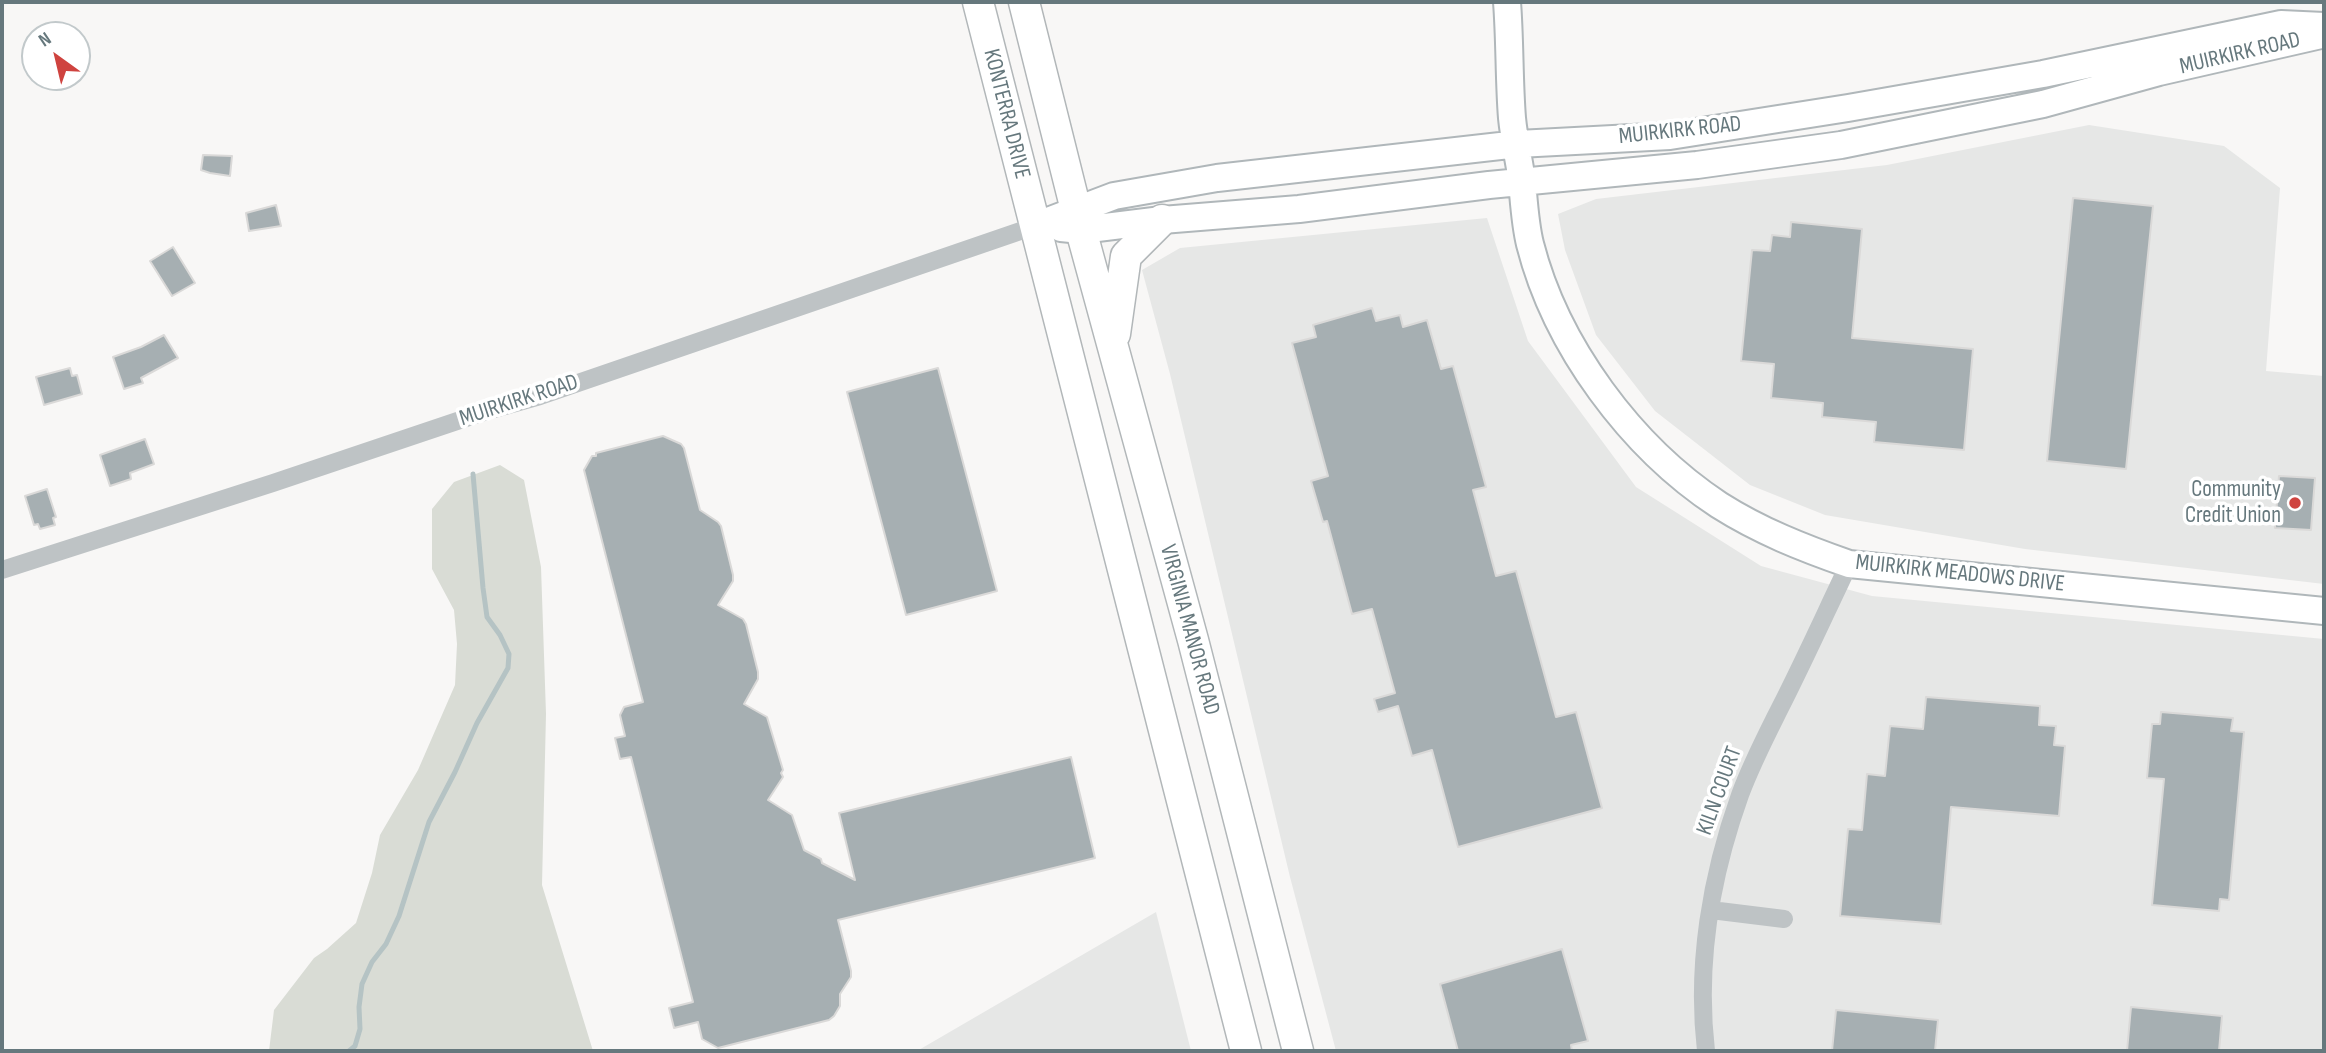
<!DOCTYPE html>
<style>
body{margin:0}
#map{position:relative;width:2326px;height:1053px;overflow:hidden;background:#f8f7f6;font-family:"Sofia Sans Condensed",sans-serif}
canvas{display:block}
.frame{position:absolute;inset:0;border:4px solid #66787d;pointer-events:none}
.north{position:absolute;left:21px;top:21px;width:70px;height:70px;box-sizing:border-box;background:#fff;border:2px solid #c2c9cb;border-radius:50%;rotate:326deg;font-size:19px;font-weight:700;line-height:28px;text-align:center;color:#66787d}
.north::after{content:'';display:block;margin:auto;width:24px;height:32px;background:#cf433f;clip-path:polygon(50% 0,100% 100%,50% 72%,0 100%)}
</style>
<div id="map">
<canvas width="2326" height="1053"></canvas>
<div class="frame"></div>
<div class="north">N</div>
</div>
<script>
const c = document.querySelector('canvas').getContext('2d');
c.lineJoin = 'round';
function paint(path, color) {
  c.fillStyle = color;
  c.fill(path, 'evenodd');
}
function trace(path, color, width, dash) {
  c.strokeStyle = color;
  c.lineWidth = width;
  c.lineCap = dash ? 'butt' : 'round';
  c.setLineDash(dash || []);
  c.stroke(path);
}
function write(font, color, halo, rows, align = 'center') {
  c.font = font + ' "Sofia Sans Condensed",sans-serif';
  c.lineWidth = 7;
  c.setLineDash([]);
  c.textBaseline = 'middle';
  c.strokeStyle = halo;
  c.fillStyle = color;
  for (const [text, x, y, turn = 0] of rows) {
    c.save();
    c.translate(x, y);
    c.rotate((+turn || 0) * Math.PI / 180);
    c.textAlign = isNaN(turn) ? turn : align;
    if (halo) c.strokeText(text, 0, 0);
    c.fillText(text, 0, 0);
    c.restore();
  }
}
paint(new Path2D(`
 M2089 125 2224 146 2280 188 2266 371 2324 376V584L2025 549 1825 515 1750 485 1655 411 1596 335 1565 250 1558 214 1596 199 1887 165Z
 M1487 218 1528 341 1636 487 1761 566 1872 596 2324 639V1051H1336L1290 877 1170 374 1142 270 1180 248Z
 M1156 912 1191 1051H917Z`), '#e6e7e6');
paint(new Path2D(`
 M500 465 524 480 541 567 546 714 542 885 593 1051H269L274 1010 314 958 327 949 356 923 372 873 380 835 418 770 455 685 457 644 454 610 432 569V509L454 482Z`), '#d9dcd5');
trace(new Path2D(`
 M349 1051 355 1046 360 1029 359 1007 362 984 372 962 386 944 399 916 429 822 455 772 477 723 508 668 509 654 500 635 487 617 483 588 473 474`), '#b5c3c4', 5);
const building = new Path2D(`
 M203 155 232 156 230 176 210 173 201 170Z
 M2073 198 2153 206 2126 469 2047 461Z
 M276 205 281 226 249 231 246 213Z
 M1791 222 1862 229 1852 338 1973 349 1964 450 1874 442 1876 422 1822 417 1823 403 1771 398 1774 364 1741 361 1752 250 1770 251 1772 235 1790 237Z
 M173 247 195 283 172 296 150 261Z
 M1372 308 1376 321 1400 315 1403 327 1427 320 1441 369 1453 366 1486 487 1473 490 1496 576 1516 571 1556 717 1576 712 1602 808 1458 847 1432 750 1412 756 1398 706 1378 712 1374 699 1395 693 1372 609 1352 614 1327 521 1323 522 1311 481 1328 476 1292 343 1316 337 1313 325Z
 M164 335 178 358 141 378 143 383 124 389 113 357 141 347Z
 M70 368 72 376 77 375 82 394 44 405 36 377Z
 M938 368 997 591 906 615 847 392Z
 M663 436 681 444 684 448 700 510 718 522 721 526 733 575V581L718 605 743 619 746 624 758 672V679L744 704 767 717 783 770 781 773 783 777 768 800 792 815 804 850 821 859 822 863 855 880 839 813 1071 757 1095 858 838 920 851 971V977L840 994V1006L834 1016 829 1020 718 1048 702 1039 698 1022 674 1028 669 1008 693 1002 631 757 620 759 615 738 625 736 620 715 624 707 643 702 584 470 592 456H596V453Z
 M145 439 154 464 130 473 131 479 110 486 100 455Z
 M2279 476 2315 478 2311 530 2275 528Z
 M47 489 56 517 53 518 55 525 40 529 38 524 34 525 25 496Z
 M1926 697 2040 706 2039 725 2056 726 2054 745 2065 746 2059 816 1951 807 1941 924 1840 916 1848 829 1862 830 1867 774 1885 776 1890 726 1923 729Z
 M2161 712 2233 718 2231 731 2244 732 2229 900 2220 899 2219 911 2152 905 2164 779 2147 778 2152 724H2160Z
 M1562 949 1588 1041 1571 1045 1572 1051H1458L1440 984Z
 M2131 1007 2222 1016 2219 1051H2127Z
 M1836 1010 1938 1020 1935 1051H1832Z`);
paint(building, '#a6afb2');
trace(building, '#dad9d8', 2);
const secondary = new Path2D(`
 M1507 2C1510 40 1509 80 1512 118 1514 139 1519 160 1522 181 1524 202 1525 224 1530 244 1556 346 1631 447 1719 505 1760 531 1803 548 1849 564L2324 611
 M1035 226 1114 196 1217 178 1518 144 1670 136 1848 108 2043 74 2281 24 2324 26
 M1061 228 1081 230 1162 220 1299 209 1489 185 1697 165 1841 145 2043 104 2159 72 2321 35`);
const primary = new Path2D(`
 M978 2 1246 1051
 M1024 2 1081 230 1193 640 1298 1051
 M1115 334 1126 256 1162 220`);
trace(secondary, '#b0b7ba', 30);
trace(primary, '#b2b7b9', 33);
trace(new Path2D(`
 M2 570 273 483 487 411 540 396 1035 226
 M1711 910 1784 919
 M1706 1051C1696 965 1711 876 1740 795 1751 765 1766 736 1780 708 1804 661 1826 612 1849 564`), '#bec3c5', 18);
trace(secondary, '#fff', 26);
trace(primary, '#fff', 30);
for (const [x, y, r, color] of [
 [2295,503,7,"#cf433f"]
]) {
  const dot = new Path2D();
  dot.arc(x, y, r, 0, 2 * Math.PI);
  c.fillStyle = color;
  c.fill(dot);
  trace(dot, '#fff', 2.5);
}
write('23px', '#66787d', '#fff', [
 ["MUIRKIRK ROAD",2240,54,-13],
 ["KONTERRA DRIVE",1006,114,76],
 ["MUIRKIRK ROAD",1680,131,-6],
 ["MUIRKIRK ROAD",519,401,-18],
 ["MUIRKIRK MEADOWS DRIVE",1960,574,6],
 ["VIRGINIA MANOR ROAD",1189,630,75],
 ["KILN COURT",1720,791,-70]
]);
write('23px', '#66787d', '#fff', [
 ["Community",2281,490],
 ["Credit Union",2281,516]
], 'right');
</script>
